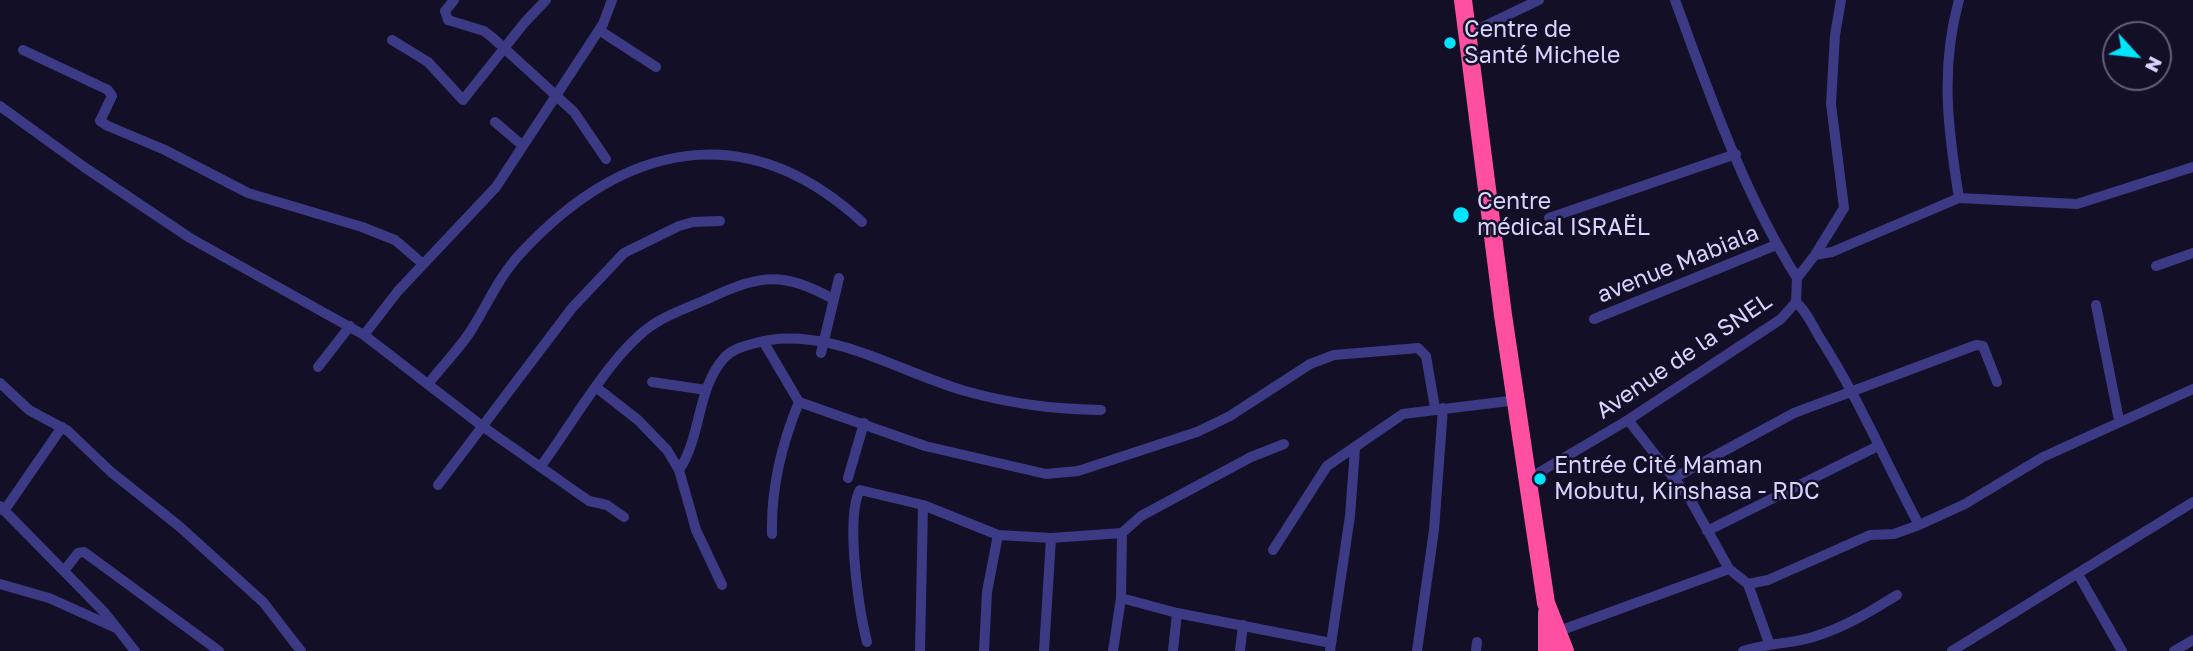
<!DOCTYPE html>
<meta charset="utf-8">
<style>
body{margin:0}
#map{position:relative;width:2193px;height:651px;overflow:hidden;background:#130f26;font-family:"Golos Text",sans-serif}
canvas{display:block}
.north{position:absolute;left:2102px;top:21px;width:70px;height:70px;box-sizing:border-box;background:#130f26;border:2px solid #625e7d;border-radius:50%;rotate:117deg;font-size:19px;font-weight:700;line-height:28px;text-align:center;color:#d9d4ff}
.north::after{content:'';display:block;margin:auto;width:24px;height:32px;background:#00e5ff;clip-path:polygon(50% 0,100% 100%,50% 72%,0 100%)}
</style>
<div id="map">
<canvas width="2193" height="651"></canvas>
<div class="north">N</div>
</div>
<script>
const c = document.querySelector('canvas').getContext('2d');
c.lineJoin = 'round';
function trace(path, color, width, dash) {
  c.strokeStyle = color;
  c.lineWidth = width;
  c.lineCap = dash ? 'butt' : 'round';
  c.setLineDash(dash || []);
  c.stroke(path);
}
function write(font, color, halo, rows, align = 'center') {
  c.font = font + ' "Golos Text",sans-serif';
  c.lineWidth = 5;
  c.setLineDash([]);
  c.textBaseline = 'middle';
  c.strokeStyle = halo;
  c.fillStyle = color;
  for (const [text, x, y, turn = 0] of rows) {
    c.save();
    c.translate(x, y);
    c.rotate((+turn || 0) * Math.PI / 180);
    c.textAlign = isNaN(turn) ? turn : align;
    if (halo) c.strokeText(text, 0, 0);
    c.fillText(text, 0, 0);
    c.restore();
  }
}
trace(new Path2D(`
 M454 0 445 11 448 20 484 31 493 38 574 112 606 159
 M1675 0C1709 93 1744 194 1797 278
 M599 30 656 67
 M1468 34 1539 0
 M392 40 428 62 463 100 525 22 546 0
 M23 50 108 90 112 96 100 121 108 126 165 150 248 193 362 227 395 240 423 264
 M0 106 84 167 190 238 364 335 482 426 589 501 607 505 624 517
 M495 122 523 146
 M1959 198 2077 204 2193 167
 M1549 218 1736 154
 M1815 255 1844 208 1831 104 1835 35 1841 0
 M2156 266 2193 253
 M1796 302C1808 313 1812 325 1820 338 1858 397 1886 463 1919 525
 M2096 305 2119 420
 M1594 319 1776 245
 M364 335 398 291 496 187 603 24 612 0
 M763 341 799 402
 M821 353 839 278
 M318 367 350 326
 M652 382 706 390
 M0 383 29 410 68 431 111 472 179 526 263 602 301 651
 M429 383C443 365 460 348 472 329 488 303 500 275 521 253 623 143 745 115 862 222
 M597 388 638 420 667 450 679 470 696 530 722 585
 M1628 420 1690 499 1729 569 1748 584 1769 643
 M541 466C571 426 613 350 654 324 672 312 693 306 712 297 762 274 785 272 833 299
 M679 470C702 436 696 390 724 358 731 350 742 347 752 344 823 322 896 371 965 391 1012 404 1052 409 1101 410
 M848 478 864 423
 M1674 478 1794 413 1976 345 1983 346 1997 382
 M1528 479 1628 420 1781 319 1796 302 1797 278 1815 255 1832 252 1959 198C1948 130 1940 68 1959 0
 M438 485 572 308 624 253 679 226 693 222 720 221
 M0 506 105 613 135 651
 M4 511 62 427
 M1707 531 1876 447
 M772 534C771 490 782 443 799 402L925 446 1046 474 1078 471 1197 432 1230 416 1310 364 1334 355 1418 348 1426 356 1435 408
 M1273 550 1327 466 1403 414 1517 400
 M64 571 78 553 84 552 219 651
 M2078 574 2122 651
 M0 584 49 598 116 628
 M1748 584 1768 580 1870 535 1894 534 1919 525 1965 504 2043 457 2193 389
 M1121 598 1177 613 1331 643
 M1559 631 1729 569
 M867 642C859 611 845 517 860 490L923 505 998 535 1051 538 1122 533 1141 516 1251 457 1284 444
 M920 651 923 505
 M984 651 987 592 998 535
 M1044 651 1051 538
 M1113 651 1121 598 1122 533
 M1173 651 1177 613
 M1240 651 1243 625
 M1330 651 1350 516 1355 449
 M1417 651 1434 530 1443 408
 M1476 651 1477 642
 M1743 651C1767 643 1791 644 1813 637 1843 628 1870 612 1897 595
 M1952 651 2193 502
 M2174 651 2193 640`), '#3d3a85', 10);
trace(new Path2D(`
 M1463 0 1503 315 1546 603 1565 651
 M1547 613V651`), '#ff4fa3', 18);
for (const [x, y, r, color] of [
 [1450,43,7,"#00e5ff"],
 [1461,215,9,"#00e5ff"],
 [1540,479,7,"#00e5ff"]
]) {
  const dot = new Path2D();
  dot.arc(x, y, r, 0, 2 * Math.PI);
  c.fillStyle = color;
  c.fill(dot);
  trace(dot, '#130f26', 2.5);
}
write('23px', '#d9d4ff', '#130f26', [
 ["Centre de",1464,30],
 ["Santé Michele",1464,56],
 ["Centre",1477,202],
 ["médical ISRAËL",1477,228],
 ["Entrée Cité Maman",1554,466],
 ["Mobutu, Kinshasa - RDC",1554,492]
], 'left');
write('23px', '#d9d4ff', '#130f26', [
 ["avenue Mabiala",1678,264,-22],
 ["Avenue de la SNEL",1684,356,-34]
]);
</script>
